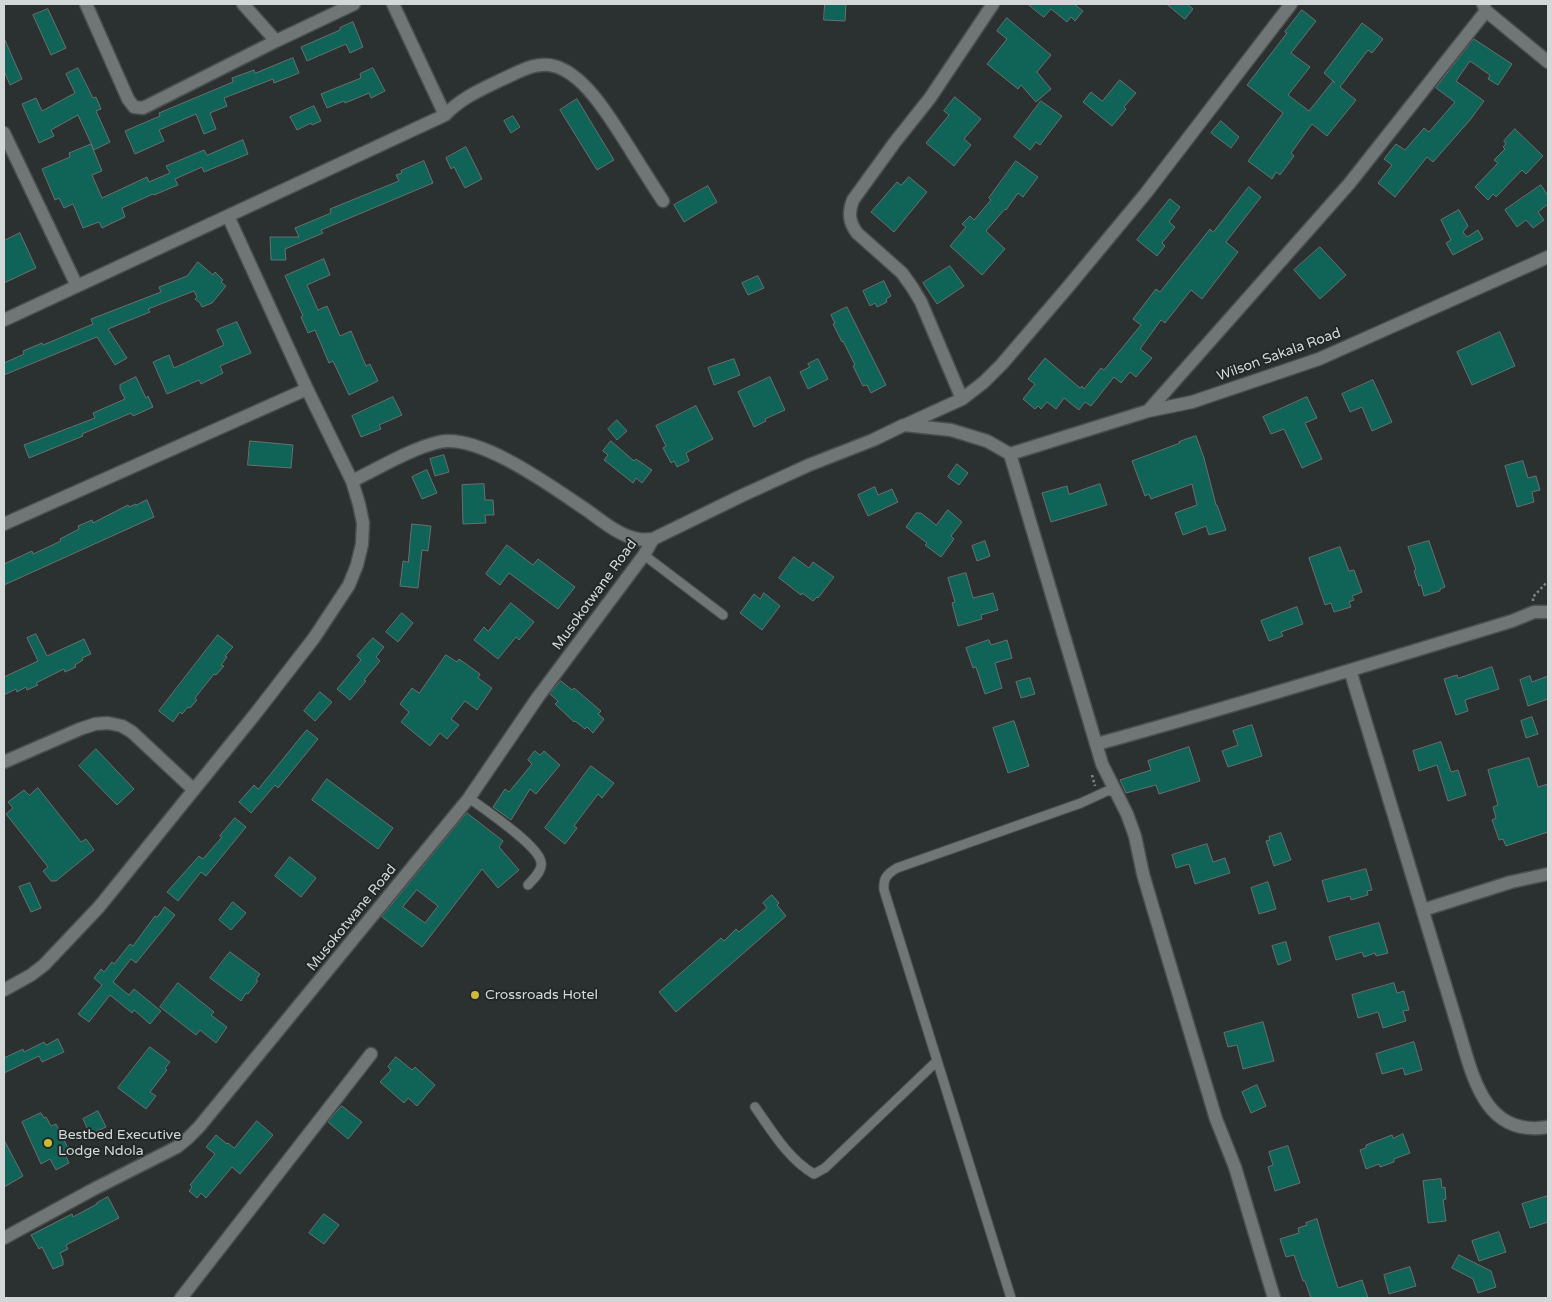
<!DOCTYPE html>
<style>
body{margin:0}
#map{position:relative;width:1552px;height:1302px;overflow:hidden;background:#2b3131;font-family:"Varela Round",sans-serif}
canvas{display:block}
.frame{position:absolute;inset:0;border:5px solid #d4d7d7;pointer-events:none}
</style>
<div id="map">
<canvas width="1552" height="1302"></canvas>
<div class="frame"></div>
</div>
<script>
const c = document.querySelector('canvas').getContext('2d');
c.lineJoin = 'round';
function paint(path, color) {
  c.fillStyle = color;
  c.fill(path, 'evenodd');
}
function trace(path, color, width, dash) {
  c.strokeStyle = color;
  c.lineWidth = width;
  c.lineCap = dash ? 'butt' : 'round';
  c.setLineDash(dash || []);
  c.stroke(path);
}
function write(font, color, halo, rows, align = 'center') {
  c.font = font + ' "Varela Round",sans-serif';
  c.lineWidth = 4;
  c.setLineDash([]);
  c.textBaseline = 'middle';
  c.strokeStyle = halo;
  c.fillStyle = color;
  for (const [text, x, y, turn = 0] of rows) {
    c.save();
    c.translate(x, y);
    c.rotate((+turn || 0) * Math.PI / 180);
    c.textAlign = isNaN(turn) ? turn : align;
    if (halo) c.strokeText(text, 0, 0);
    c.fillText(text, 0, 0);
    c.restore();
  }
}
const building = new Path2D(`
 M825 4H846L845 21 824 20Z
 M1028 4H1074L1083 11 1075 21 1071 17 1067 22 1051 9 1044 17Z
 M1167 4H1187L1193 9 1185 19Z
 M48 9 66 48 51 55 33 15Z
 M1302 10 1316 21 1291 53 1310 67 1288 95 1309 111 1333 81 1335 83 1324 73 1362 23 1383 39 1372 53 1368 50 1340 87 1356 100 1327 136 1312 124 1291 153 1294 156 1280 175 1276 172 1272 179 1248 161 1283 113 1247 85 1287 33 1285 32Z
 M1007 18 1051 55 1037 72 1051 89 1036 102 1021 85 1018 89 987 64 1007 39 997 31Z
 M353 22 363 47 350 53 346 44 307 61 301 47 340 30V28Z
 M4 38 22 79 10 85 4 71Z
 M1474 39 1512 64 1498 85 1488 79 1490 75 1470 61 1456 81 1484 101 1470 120 1433 162 1427 157 1395 197 1378 183 1392 165 1384 159 1396 144 1405 150 1424 128 1429 132 1455 102 1436 88Z
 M293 58 299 73 274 83 273 79 224 98 227 106 210 113 216 129 204 134 196 114 159 130 164 141 135 154 125 131 160 116 159 113 233 82 232 78 254 70 255 73Z
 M78 68 93 98 96 97 101 109 96 111 110 142 94 150 78 115 51 130 54 136 39 143 22 104 36 98 42 111 75 93 66 74Z
 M373 68 385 91 371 98 369 93 345 103 344 101 327 108 321 94 361 78 360 74Z
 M1120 80 1136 93 1124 107 1126 109 1112 126 1083 102 1091 92 1102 101Z
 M955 97 981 119 964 139 971 145 954 166 926 143 949 115 944 111Z
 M577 99 614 160 597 170 560 110Z
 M1041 101 1062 116 1040 145 1036 142 1030 150 1014 137Z
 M314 106 321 121 312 125 311 123 297 130 290 117Z
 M513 116 520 127 511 133 504 121Z
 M1221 121 1239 137 1231 148 1211 133Z
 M1515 129 1543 156 1526 174 1522 170 1496 197 1493 194 1488 200 1475 187 1498 163 1494 160 1505 149 1503 147 1506 144 1504 141Z
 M243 140 248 154 204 172 202 167 175 179 178 185 154 195 153 194 122 208 125 217 102 228 99 222 83 228 73 204 64 208 59 198 55 200 42 169 70 157 69 153 91 144 102 171 92 175 102 198 147 177 149 182 170 173 166 166 204 150 207 155Z
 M466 147 482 179 465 188 454 167 451 169 446 158Z
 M424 161 433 183 321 230 323 233 285 249 286 260H271L270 237H299L295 228 331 213 330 209 399 181 396 175 402 173 401 171Z
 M1016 161 1038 177 1023 197 1018 193 1006 210 1005 209 986 231 1005 249 982 275 950 246 966 227 962 224 970 216 974 220 991 200 989 198Z
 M909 177 927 192 894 232 871 212 897 182 901 185Z
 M1541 185 1548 196V204L1538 212 1544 220 1533 228 1526 220 1517 227 1505 210Z
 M708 186 717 202 684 222 674 205Z
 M1249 187 1261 197 1226 242 1238 252 1202 299 1191 290 1165 323 1161 320 1140 349 1152 358 1136 377 1130 372 1121 383 1114 377 1091 406 1085 402 1079 410 1064 398 1056 409 1047 402 1041 409 1038 406 1035 409 1023 399 1035 384 1028 379 1045 358 1080 388 1082 386 1084 389 1101 368 1104 370 1141 325 1133 319 1156 289 1160 292 1210 229 1213 232Z
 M1170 199 1180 207 1169 222 1175 227 1162 243 1165 246 1157 256 1137 240Z
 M1459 210 1468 226 1463 232 1467 237 1478 230 1483 239 1453 255 1446 243 1451 240 1441 220Z
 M20 233 36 268 4 283V241Z
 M1320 247 1346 275 1320 299 1294 270Z
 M324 259 330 275 307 285 318 310 327 306 340 336 351 331 366 366 370 364 378 381 349 395 333 361 329 363 315 330 308 333 301 317 303 316 285 276Z
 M198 262 213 275 215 272 223 280 221 282 226 286 212 303 202 307 200 303 195 299 197 297 194 291 148 309 150 312 108 329 127 358 115 365 97 337 4 375V363L24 354 23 351 42 343 43 345 93 324 91 319 161 292 159 287 187 276Z
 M950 266 964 286 937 304 923 283Z
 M758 276 764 288 748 295 742 283Z
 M884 281 891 296 886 299 887 302 877 307 875 303 870 306 863 291Z
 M847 307 886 385 871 393 867 385 863 386 853 366 855 365 843 341 842 342 833 324 835 323 831 315Z
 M237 322 251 353 220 366 223 373 201 384 199 380 167 394 153 362 169 355 174 368 224 345 217 330Z
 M1500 332 1515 366 1472 385 1457 352Z
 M734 359 740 375 714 385 708 368Z
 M818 359 828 379 808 389 800 372 810 367 808 364Z
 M136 377 146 398 148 396 153 407 133 416 131 413 82 434 83 436 29 458 24 445 95 418 93 413 125 399 120 389V385Z
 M770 377 785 410 765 419 766 421 754 427 738 392Z
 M1373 380 1392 422 1372 431 1362 407 1350 412 1342 394Z
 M393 397 402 415 379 425 381 429 361 437 352 416Z
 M1307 397 1317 418 1305 423 1322 459 1302 468 1284 429 1271 434 1263 417Z
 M696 406 713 439 686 453 689 461 677 467 674 461 671 463 663 448 666 446 656 426Z
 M617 420 627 431 617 440 608 429Z
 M1196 436 1204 458 1216 505H1217L1226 530 1209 535 1206 526 1183 535 1175 513 1197 505 1192 484 1151 499 1149 494 1145 496 1132 461 1180 443 1179 442Z
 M250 441 293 445 291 468 248 465Z
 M611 441 634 461 636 459 652 470 642 483 636 478 633 483 604 460 608 455 603 451Z
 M444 455 449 472 435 476 430 459Z
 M1523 461 1528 478 1536 476 1540 490 1532 492 1534 502 1517 507 1505 466Z
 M957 464 968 473 959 485 948 477Z
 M427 470 437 493 422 499 412 477Z
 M484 484 485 500H493L494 515H485L486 523 463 524 462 485Z
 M1100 484 1107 505 1051 522 1042 493 1067 486 1069 494Z
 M875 487 878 495 892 489 898 502 868 516 858 495Z
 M147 500 154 517 4 585V564L32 551 33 554 61 541 60 539 79 529 78 526 92 520 93 523 128 505 129 507 136 504V505Z
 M948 510 962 522 951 536 954 539 941 557 925 545 927 543 906 527 916 513H921L936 525Z
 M412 524 431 526 428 551 422 550 418 588 400 586 403 561 408 562Z
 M985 541 990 556 977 561 972 546Z
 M1429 541 1445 587 1440 589V591L1424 596 1421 585 1419 586 1414 571 1416 570 1408 547Z
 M507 545 533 565 538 559 575 587 558 609 509 573 500 585 486 574Z
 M1340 547 1349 571 1354 570 1362 592 1352 596 1354 600 1349 602 1351 607 1334 612 1331 603 1325 605 1309 558Z
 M794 557 809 568 813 562 834 577 818 598 817 597 813 601 802 593 801 595 779 578Z
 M966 573 973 598 993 593 998 610 981 615 982 619 958 626 952 603 955 602 948 578Z
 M764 593 780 606 762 630 740 613 754 594 760 599Z
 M511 603 534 622 519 640 516 637 498 659 474 640 484 627 488 631Z
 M1297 607 1303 624 1281 632 1283 636 1269 641 1261 621Z
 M402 613 413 623 398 642 386 632Z
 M36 634 47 656 84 639 91 654 82 658 83 660 75 665 76 667 65 672 64 669 36 683 38 685 27 690 26 687 17 692 16 689 4 695V677L38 661 27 638Z
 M218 635 233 647 225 656 227 657 221 665 224 666 216 675 214 674 195 698 197 700 190 708 188 707 182 714 180 712 173 722 159 711Z
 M373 638 384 647 376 657 380 661 364 680 366 681 350 700 337 689 361 660 357 656Z
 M989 640 991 645 1007 640 1012 658 995 663 1002 688 985 694 976 667 973 668 966 648Z
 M446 655 457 662 459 659 480 674 478 678 492 688 477 710 465 701 451 719 459 725 447 739 440 733 430 746 401 722 409 712 400 704 412 688 419 693Z
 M1492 667 1499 689 1465 700 1468 711 1456 715 1444 679 1457 675 1458 678Z
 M1530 676 1532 682 1548 676V699L1528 706 1520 680Z
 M1030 678 1035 694 1021 698 1016 682Z
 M561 681 572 690 574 688 601 711 598 714 604 719 593 733 587 727 585 729 575 721 574 722 555 704 558 701 550 694Z
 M320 692 332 702 315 721 304 711Z
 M1532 717 1538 734 1526 738 1521 721Z
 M1014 721 1029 766 1008 773 993 728Z
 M1252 725 1262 756 1228 767 1222 751 1238 745 1233 731Z
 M307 730 318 739 278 788 275 785 251 813 239 802 254 785 258 789Z
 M1441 742 1451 772 1458 770 1466 795 1448 801 1437 765 1419 771 1413 751Z
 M1189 747 1200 781 1159 794 1156 785 1126 793 1120 780 1151 770 1148 761Z
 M96 749 134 789 117 805 79 766Z
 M535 751 540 755 544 751 560 765 536 794 530 789 511 820 493 807 505 789 509 792 532 764 528 760Z
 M1529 758 1538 787 1548 784V832L1506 846 1503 839 1499 840 1492 820 1496 818 1493 807 1498 805 1488 770Z
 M591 766 614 783 602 798 598 794 574 826 577 828 565 844 545 828Z
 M327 779 393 828 378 849 312 800Z
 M38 788 81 842 86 839 94 850 56 881H51L43 871 48 867 6 814 13 808 8 802 24 790 29 795Z
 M467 813 503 841 499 847 519 870 498 888 482 869 422 947 382 917ZM417 890 438 906 425 923 403 907Z
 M235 818 246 827 206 876 201 872 178 901 167 892 199 856 203 859 222 837 220 836Z
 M1281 833 1291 860 1274 866 1266 841 1270 840 1269 837Z
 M1207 844 1213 862 1225 858 1230 873 1195 884 1189 864 1176 868 1172 855Z
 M290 857 316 878 301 897 275 876Z
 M1366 869 1372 890 1367 891 1368 895 1351 900 1350 896 1328 902 1322 881Z
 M1268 882 1276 909 1259 914 1251 888Z
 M30 883 41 908 31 912 19 887Z
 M772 895 779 903 777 905 786 916 676 1012 659 992 721 938 724 941 736 929 739 932 767 908 763 903Z
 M233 902 246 913 231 930 219 920Z
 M165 907 175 915 136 963 131 959 113 982 129 995 134 989 161 1011 150 1024 134 1010 132 1013 110 995 89 1022 78 1014 102 985 94 978 101 969 104 972 112 962 114 964 130 944 133 946 155 916 157 917Z
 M1379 923 1388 953 1376 956 1375 953 1364 957 1362 952 1336 960 1329 937Z
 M1286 942 1291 960 1278 965 1272 946Z
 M230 952 260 974 256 980 258 981 248 994 246 993 241 1001 210 978Z
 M178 983 214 1012 211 1015 227 1027 216 1043 200 1030 196 1035 160 1007Z
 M1394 983 1397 993 1404 991 1409 1010 1403 1011 1406 1021 1383 1028 1378 1012 1358 1018 1352 995Z
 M1263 1022 1274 1061 1243 1069 1237 1045 1228 1047 1224 1033Z
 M58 1039 64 1052 42 1062 39 1056 4 1073V1058L23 1049 24 1052 44 1042 46 1045Z
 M1414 1042 1422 1070 1405 1075 1403 1068 1382 1074 1376 1054Z
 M150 1047 170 1062 165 1068 167 1070 150 1092 156 1096 146 1109 118 1088Z
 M396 1057 412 1070 415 1067 435 1085 417 1106 408 1098 404 1103 380 1082 391 1070 388 1067Z
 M1257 1085 1266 1106 1251 1113 1242 1092Z
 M342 1106 362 1122 348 1139 328 1122Z
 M98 1111 106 1127 90 1134 83 1119Z
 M41 1113 44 1118 46 1117 51 1126 56 1124 69 1150 64 1152 69 1163 56 1170 50 1159 41 1164 22 1122Z
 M257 1121 273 1135 240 1174 232 1167 206 1198 201 1193 197 1198 189 1191 192 1187 190 1185 215 1154 206 1147 216 1135 227 1144 228 1143 234 1148Z
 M1403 1134 1410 1153 1394 1159V1162L1380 1167 1379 1164 1366 1169 1360 1150 1366 1148V1145L1392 1135 1393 1138Z
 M4 1140 23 1176 4 1187Z
 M1288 1146 1300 1183 1275 1191 1268 1167 1273 1165 1269 1152Z
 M1441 1179 1442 1188 1445 1187 1446 1199 1443 1200 1446 1221 1428 1223 1423 1181Z
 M1548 1196V1222L1530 1228 1522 1204Z
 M108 1197 119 1218 66 1245 68 1249 60 1253 63 1260V1265L53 1269 42 1247 39 1249 31 1235 72 1214 73 1217 97 1204V1203Z
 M324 1214 339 1225 324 1244 309 1233Z
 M1317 1219 1324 1244 1338 1288 1362 1280 1368 1298H1311L1305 1281H1303L1294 1255 1286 1257 1280 1239 1299 1233 1298 1228 1307 1225 1306 1223Z
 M1499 1232 1506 1252 1479 1261 1472 1241Z
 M1459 1255 1491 1271 1496 1287 1478 1293 1473 1279 1452 1268Z
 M1410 1267 1416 1286 1389 1294 1384 1275Z`);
paint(building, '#106457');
trace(building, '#696f6d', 1);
const service = new Path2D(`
 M644 555 723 615
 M469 798C484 809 538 845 541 862 543 871 533 879 528 885
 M755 1107C772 1131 788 1159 814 1174L825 1168 937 1061
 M1011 1298 884 890C883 878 887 874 897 868L1081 803 1107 791H1116`);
const minor = new Path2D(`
 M86 4 128 99 134 107 143 108 276 41 354 4
 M243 4 276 41
 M393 4 445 115
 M1483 4 1486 11 1548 62
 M4 133 77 286
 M4 320 445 115C461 98 482 89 503 79 519 72 536 61 554 66 586 74 613 123 630 149 641 167 652 184 663 201
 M962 399 921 302 912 287 902 273 857 233C849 222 848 213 853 200L895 142 930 98 993 4
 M1148 411 1349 184 1486 11
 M905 425 962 399 984 382 1002 364 1068 287 1146 193 1291 4
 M1010 454 1148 411 1192 402 1319 359 1548 257
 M352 481C379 468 410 449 439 442 480 433 555 489 588 511 603 522 620 536 638 539 643 540 648 539 653 539L741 496 809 465 873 440 904 425 951 430 987 441 1010 454 1102 764 1127 814 1135 836 1143 874 1153 908 1216 1119 1235 1167 1274 1298
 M4 524 307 389
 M1350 670 1457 1024C1472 1072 1482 1138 1548 1127
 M1097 744C1236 706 1374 663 1512 621L1534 612H1548
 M4 762 80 729 95 724 108 723 122 726 132 732 194 790
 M1423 910 1511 882 1548 874
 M4 990 31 975 44 965 99 907 256 713 314 638 349 585 357 565 362 544 363 523 359 504 352 481 307 389 228 216
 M4 1238 92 1190 177 1147 188 1138 199 1127 469 798 538 697 644 555 653 539
 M181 1298 371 1054`);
trace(service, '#4a4e4e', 11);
trace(minor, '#4a4e4e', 15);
trace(new Path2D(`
 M1533 601V597L1548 581
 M1092 775 1095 786`), '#7e8383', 2.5, [2.5, 2.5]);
trace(service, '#707676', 9);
trace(minor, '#707676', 12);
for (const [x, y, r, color] of [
 [475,995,5,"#caba3a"],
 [48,1143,5,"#caba3a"]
]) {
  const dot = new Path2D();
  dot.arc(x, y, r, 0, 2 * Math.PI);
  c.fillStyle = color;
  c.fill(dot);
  trace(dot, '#222727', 2);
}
write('14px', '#d4d7d7', '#222727', [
 ["Wilson Sakala Road",1279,355,-20],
 ["Musokotwane Road",595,595,-54],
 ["Musokotwane Road",352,918,-51]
]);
write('14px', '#d4d7d7', '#222727', [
 ["Crossroads Hotel",485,995],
 ["Bestbed Executive",58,1135],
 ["Lodge Ndola",58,1151]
], 'left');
</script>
